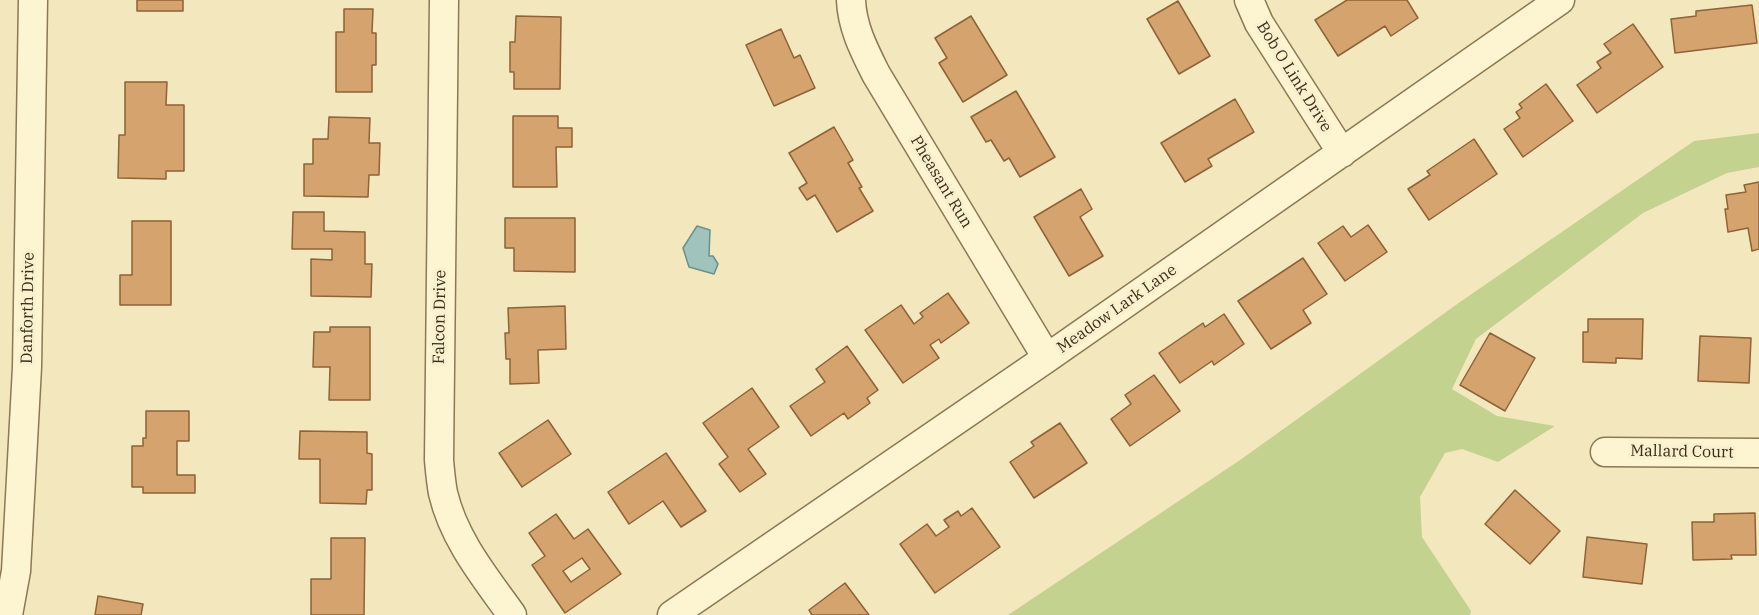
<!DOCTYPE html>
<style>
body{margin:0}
canvas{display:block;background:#f3e8bd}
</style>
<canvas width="1759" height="615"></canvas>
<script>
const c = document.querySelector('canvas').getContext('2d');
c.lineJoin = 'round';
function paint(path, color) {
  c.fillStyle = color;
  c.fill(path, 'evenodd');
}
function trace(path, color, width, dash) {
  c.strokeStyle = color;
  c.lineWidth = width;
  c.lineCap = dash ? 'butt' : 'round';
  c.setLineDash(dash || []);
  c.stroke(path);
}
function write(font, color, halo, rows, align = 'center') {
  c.font = font + ' "IBM Plex Serif",serif';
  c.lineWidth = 6;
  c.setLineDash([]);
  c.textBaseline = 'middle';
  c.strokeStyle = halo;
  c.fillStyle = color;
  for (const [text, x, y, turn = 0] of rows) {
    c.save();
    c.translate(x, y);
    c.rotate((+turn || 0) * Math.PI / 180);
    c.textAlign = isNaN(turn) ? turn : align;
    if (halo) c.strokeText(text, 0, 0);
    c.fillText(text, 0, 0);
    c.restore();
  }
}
paint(new Path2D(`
 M1759 133V167L1727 173 1643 213 1476 339 1452 389 1497 416 1555 426 1498 462 1462 449 1445 453 1420 497 1422 537 1471 611 1470 615H1008L1243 458 1460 302 1694 141Z`), '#c4d290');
const water = new Path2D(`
 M697 226 710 230 709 256H713L718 264 714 274 689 267 683 248Z`);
paint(water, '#a1c3bd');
trace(water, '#67928c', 1.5);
const building = new Path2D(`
 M137 0H183V11H137Z
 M1347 0H1407L1418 18 1391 36 1385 26 1338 56 1315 20Z
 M1178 1 1210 56 1179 74 1147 19Z
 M1752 5 1757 43 1675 53 1671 19 1696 16V11Z
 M344 9H373L372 33H376V65H372V92H336V32H344Z
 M516 16 561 17 560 89H514V72H510V42H515Z
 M971 16 1007 75 963 102 939 63 947 58 935 38Z
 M1633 24 1663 67 1597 113 1577 85 1601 68 1597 62 1611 53 1604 44Z
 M781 29 794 58 800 55 815 88 774 106 746 45Z
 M125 82H167L166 105H184V171H166V179L118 178 119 135H125Z
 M1546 84 1573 121 1523 157 1504 129 1520 118 1516 112 1522 108 1519 104Z
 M1016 91 1055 157 1020 177 1009 158 1004 161 991 140 986 142 971 117Z
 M1235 99 1254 132 1208 159 1212 166 1185 182 1161 143Z
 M513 116H558V128H572V147H556L557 187H513Z
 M329 117 370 118 369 143H380L379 175H369L368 197 304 196V164H313V139H328Z
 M834 127 853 160 848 163 862 187 859 188 873 211 837 232 815 195 807 200 799 188 807 183 789 153Z
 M1474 139 1497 174 1429 220 1408 189 1430 175 1427 171Z
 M1759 182V249L1752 251 1748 228 1728 232 1725 209H1728L1726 195 1746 192 1744 185Z
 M1081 189 1092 209 1080 217 1103 256 1069 276 1034 217Z
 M293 212H324V231L365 232V264H372L371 297 311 296V259L332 260V249H292Z
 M505 218H575V272L514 271V248H505Z
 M132 221H171V305H120V275H132Z
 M1368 225 1387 252 1345 281 1318 243 1343 226 1351 237Z
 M1303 258 1327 294 1303 310 1311 323 1271 349 1238 301Z
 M948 293 969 323 941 343 939 339 930 345 939 358 903 383 865 330 901 305 914 324 923 317 920 313Z
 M565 306 566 349 538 350 539 383 510 384V359H506L505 333H509L508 308Z
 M1224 314 1244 344 1214 365 1212 361 1180 383 1159 353 1203 323 1205 327Z
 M1588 319H1643L1642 359 1616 358V363L1583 362V332H1588Z
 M330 327H370V400H329L330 367H313L314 332H330Z
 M1490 333 1535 358 1505 411 1460 385Z
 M1700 336 1751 338 1749 383 1698 381Z
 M847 346 878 390 867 398 870 403 848 419 844 413 811 436 790 406 825 382 816 369Z
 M1154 375 1180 411 1130 446 1111 419 1131 404 1125 395Z
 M752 388 779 427 748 449 766 474 740 492 719 464 728 457 703 423Z
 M146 411H189V441H177V475H195V493H143V487H132V446H143V438H146Z
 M548 420 571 454 522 487 499 453Z
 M1060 423 1087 463 1034 498 1010 462 1034 446 1031 442Z
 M300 431 367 432V453L372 454V490H367L366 504 320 503V459H299Z
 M666 453 706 511 681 527 663 501 629 524 608 492Z
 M1515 490 1560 531 1530 564 1485 524Z
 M972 508 1000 547 935 593 900 544 927 524 936 536 949 527 944 520 958 511 961 516Z
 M1755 513 1756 555H1731L1732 559 1693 560 1692 522H1714V514Z
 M556 514 574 539 588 529 621 574 565 613 532 565 545 556 529 533ZM582 558 590 569 571 582 563 571Z
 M1587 537 1647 544 1642 584 1583 577Z
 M331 538H365L364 615H311V579H331Z
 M845 583 869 615H812L809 610Z
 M98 596 143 604 141 615H95Z`);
paint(building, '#d5a36e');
trace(building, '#8f6237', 1.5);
const street = new Path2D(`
 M444 0 439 460C440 471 441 483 443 493 454 540 485 577 512 615
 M851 0C852 27 864 50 876 74L1047 358
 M1249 0 1259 23 1342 153
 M1605 452 1759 453
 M8 615 16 571 27 367 33 0
 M672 615 1047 358 1560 0`);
trace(street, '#8d7854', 31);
trace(street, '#fdf4d1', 28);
write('16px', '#3a2d1b', '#f9f1cd', [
 ["Bob O Link Drive",1294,77,58],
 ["Pheasant Run",941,182,59],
 ["Danforth Drive",28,308,-89],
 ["Meadow Lark Lane",1117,309,-35],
 ["Falcon Drive",440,317,-89],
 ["Mallard Court",1682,452,1]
]);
</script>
